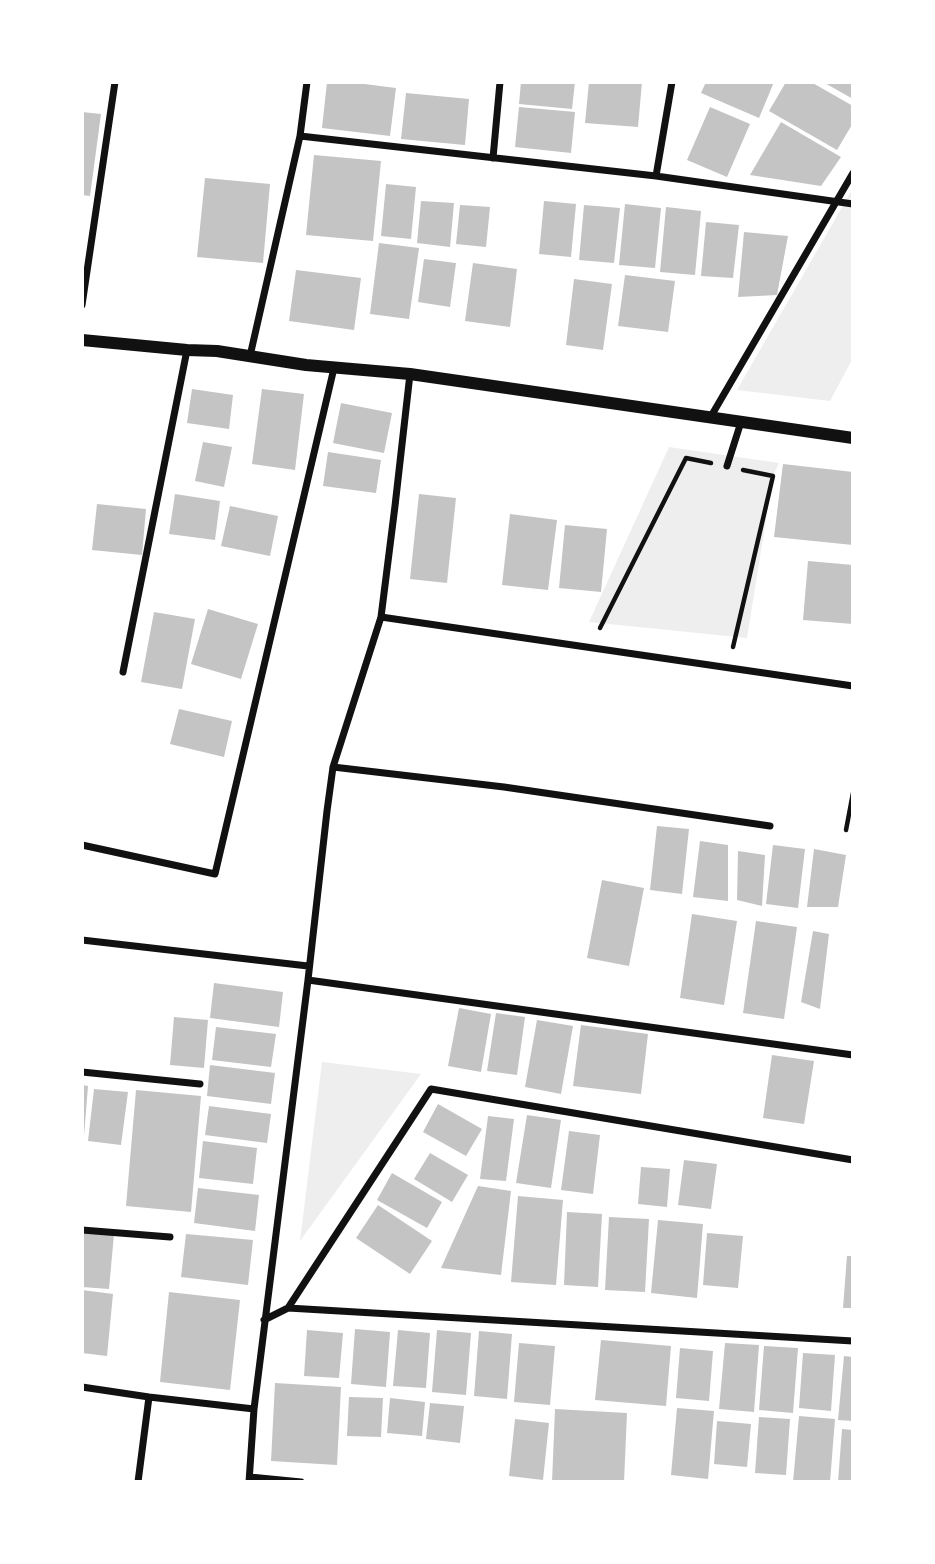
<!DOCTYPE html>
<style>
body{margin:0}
#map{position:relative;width:935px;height:1564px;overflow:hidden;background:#fff;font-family:Figtree,sans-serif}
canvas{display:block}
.frame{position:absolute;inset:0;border:84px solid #fff;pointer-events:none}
</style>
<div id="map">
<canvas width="935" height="1564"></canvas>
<div class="frame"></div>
</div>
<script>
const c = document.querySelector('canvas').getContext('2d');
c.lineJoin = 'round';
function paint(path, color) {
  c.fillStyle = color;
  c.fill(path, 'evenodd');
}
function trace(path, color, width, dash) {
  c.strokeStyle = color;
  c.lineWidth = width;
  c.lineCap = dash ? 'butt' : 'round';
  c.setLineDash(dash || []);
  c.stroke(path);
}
paint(new Path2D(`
 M853 188V358L830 401 737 390Z
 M669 447 779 463 773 476 747 638 589 622Z
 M322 1062 421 1074 300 1241Z`), '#eee');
paint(new Path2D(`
 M327 82H349L396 88 390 136 322 128Z
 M521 82H575L572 109 519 104Z
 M589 82H642L638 127 585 123Z
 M706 82H774L759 118 701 93Z
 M786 82H811L853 106V123L837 150 769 111Z
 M823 82H853V99Z
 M406 93 469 99 465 145 401 139Z
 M519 107 575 112 571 153 515 147Z
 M710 107 750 124 727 177 687 160Z
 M82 112 101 114 90 196 82 195Z
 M781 122 841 157 821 186 750 175Z
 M314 155 381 161 373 241 306 235Z
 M205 178 270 184 263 263 197 257Z
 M386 184 416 187 411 239 381 236Z
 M421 201 454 203 450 247 417 243Z
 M544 201 576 204 571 257 539 254Z
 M625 204 661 208 655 268 619 265Z
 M460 205 490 207 486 247 456 244Z
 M584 205 620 208 614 263 579 260Z
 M666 207 701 211 695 275 660 272Z
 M706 222 739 225 733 278 701 276Z
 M744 232 788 236 777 295 738 297Z
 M379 243 419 248 409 319 370 314Z
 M424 259 456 263 450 307 418 302Z
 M473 263 517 269 510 327 465 321Z
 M296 270 361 278 354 330 289 321Z
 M625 275 675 281 668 332 618 326Z
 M574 279 612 284 603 350 566 345Z
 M192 389 233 395 229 429 187 423Z
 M262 389 304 394 295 470 252 464Z
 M341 403 392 413 384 453 333 443Z
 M203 442 232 447 224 487 195 481Z
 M328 452 381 460 376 493 323 486Z
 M783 464 853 472V545L774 537Z
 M175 494 220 501 215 540 169 534Z
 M419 494 456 498 447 583 410 579Z
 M97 504 146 509 142 555 92 550Z
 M230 506 278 516 270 556 221 546Z
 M510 514 557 520 548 590 502 585Z
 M565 525 607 529 601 592 559 588Z
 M808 561 853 565V624L803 620Z
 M208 609 258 624 241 679 191 664Z
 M154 612 195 619 182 689 141 682Z
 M179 709 232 721 224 757 170 744Z
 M657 826 689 829 682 894 650 890Z
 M700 841 728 845V901L693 897Z
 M773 845 805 849 798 908 766 904Z
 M814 849 846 855 838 907H807Z
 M738 851 765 855 762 906 737 900Z
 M602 880 644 888 629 966 587 958Z
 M692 914 737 921 724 1005 680 998Z
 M756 921 797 927 784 1019 743 1013Z
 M813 931 829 934 820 1009 801 1002Z
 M214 983 283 992 279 1027 210 1018Z
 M459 1008 491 1014 481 1072 448 1066Z
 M496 1013 525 1017 517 1075 487 1071Z
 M174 1017 208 1020 204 1068 170 1065Z
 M537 1020 573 1026 561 1094 525 1087Z
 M581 1025 648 1034 641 1094 573 1086Z
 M216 1027 276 1034 271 1067 212 1060Z
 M772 1055 814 1061 804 1124 763 1118Z
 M210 1065 275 1073 271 1104 207 1096Z
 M82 1085 88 1086 84 1136H82Z
 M94 1089 128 1092 121 1145 88 1141Z
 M136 1090 201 1096 191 1212 126 1206Z
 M438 1104 482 1129 466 1156 423 1132Z
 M209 1106 271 1114 267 1143 205 1135Z
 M527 1115 561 1120 551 1188 516 1183Z
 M488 1116 514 1119 506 1181 480 1179Z
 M569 1131 600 1135 593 1194 561 1190Z
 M203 1141 257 1148 253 1184 199 1178Z
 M430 1153 468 1175 452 1202 414 1179Z
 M684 1160 717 1164 711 1209 678 1205Z
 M641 1167 670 1169 667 1207 638 1204Z
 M392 1173 442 1202 427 1228 377 1200Z
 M478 1186 511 1191 501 1275 441 1268Z
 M198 1188 259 1195 255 1231 194 1223Z
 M518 1196 563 1200 556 1285 511 1282Z
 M378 1205 432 1241 410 1274 356 1238Z
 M567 1212 602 1214 598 1287 564 1285Z
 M609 1217 649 1219 645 1292 605 1290Z
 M658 1220 703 1224 697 1298 651 1293Z
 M82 1231 114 1234 109 1289 82 1287Z
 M707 1233 743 1236 738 1288 703 1285Z
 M186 1234 253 1240 248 1285 181 1277Z
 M847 1256H853V1308H843Z
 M82 1290 113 1294 107 1356 82 1353Z
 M169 1292 240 1300 230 1390 160 1382Z
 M355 1329 390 1332 386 1387 351 1384Z
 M307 1330 343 1333 339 1378 304 1376Z
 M398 1330 430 1333 426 1388 393 1386Z
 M437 1330 471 1333 466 1395 432 1392Z
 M479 1331 512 1334 507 1399 474 1396Z
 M601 1340 671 1346 666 1406 595 1400Z
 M519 1343 555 1346 550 1405 514 1402Z
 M725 1343 759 1345 754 1412 719 1409Z
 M764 1346 798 1348 793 1413 759 1410Z
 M680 1348 713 1351 709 1401 676 1398Z
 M803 1353 835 1355 831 1411 799 1408Z
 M844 1356 853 1357V1421L838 1420Z
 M275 1383 341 1387 337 1465 271 1461Z
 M349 1397 383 1398 381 1437 347 1436Z
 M390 1398 425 1402 422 1436 387 1433Z
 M430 1403 464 1406 460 1443 426 1439Z
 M677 1408 714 1411 708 1479 671 1475Z
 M555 1409 627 1413 624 1482H552Z
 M799 1416 835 1419 830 1482H793Z
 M759 1417 790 1419 786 1475 755 1473Z
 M515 1419 549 1423 543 1480 509 1476Z
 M717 1421 751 1424 747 1467 714 1464Z
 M842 1429 853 1430V1482H838Z`), '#c4c4c4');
trace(new Path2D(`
 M600 628 686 458 711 463
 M733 647 773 476 743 470
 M846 830 853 793`), '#111', 4.5);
trace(new Path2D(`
 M300 136 656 176 853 204
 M493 158 500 82
 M656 176 672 82
 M82 305 115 82
 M250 356 300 136 307 82
 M710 418 853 173
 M727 466 741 422
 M381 617 853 686
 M123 672 187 350
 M333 767 504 787 770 826
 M82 845 215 874 334 368
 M82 940 308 966
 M308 980 853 1055
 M82 1072 200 1084
 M82 1230 170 1237
 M288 1308 853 1341
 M264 1320 288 1308 431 1089 853 1160
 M82 1387 149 1397 254 1409
 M250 1477 301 1482
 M138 1482 149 1397
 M249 1482 254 1409 308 980 327 811 333 767 381 617 395 506 410 374`), '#111', 7);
trace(new Path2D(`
 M82 340 187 350 217 351 306 365 410 374 853 438`), '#111', 12);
</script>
